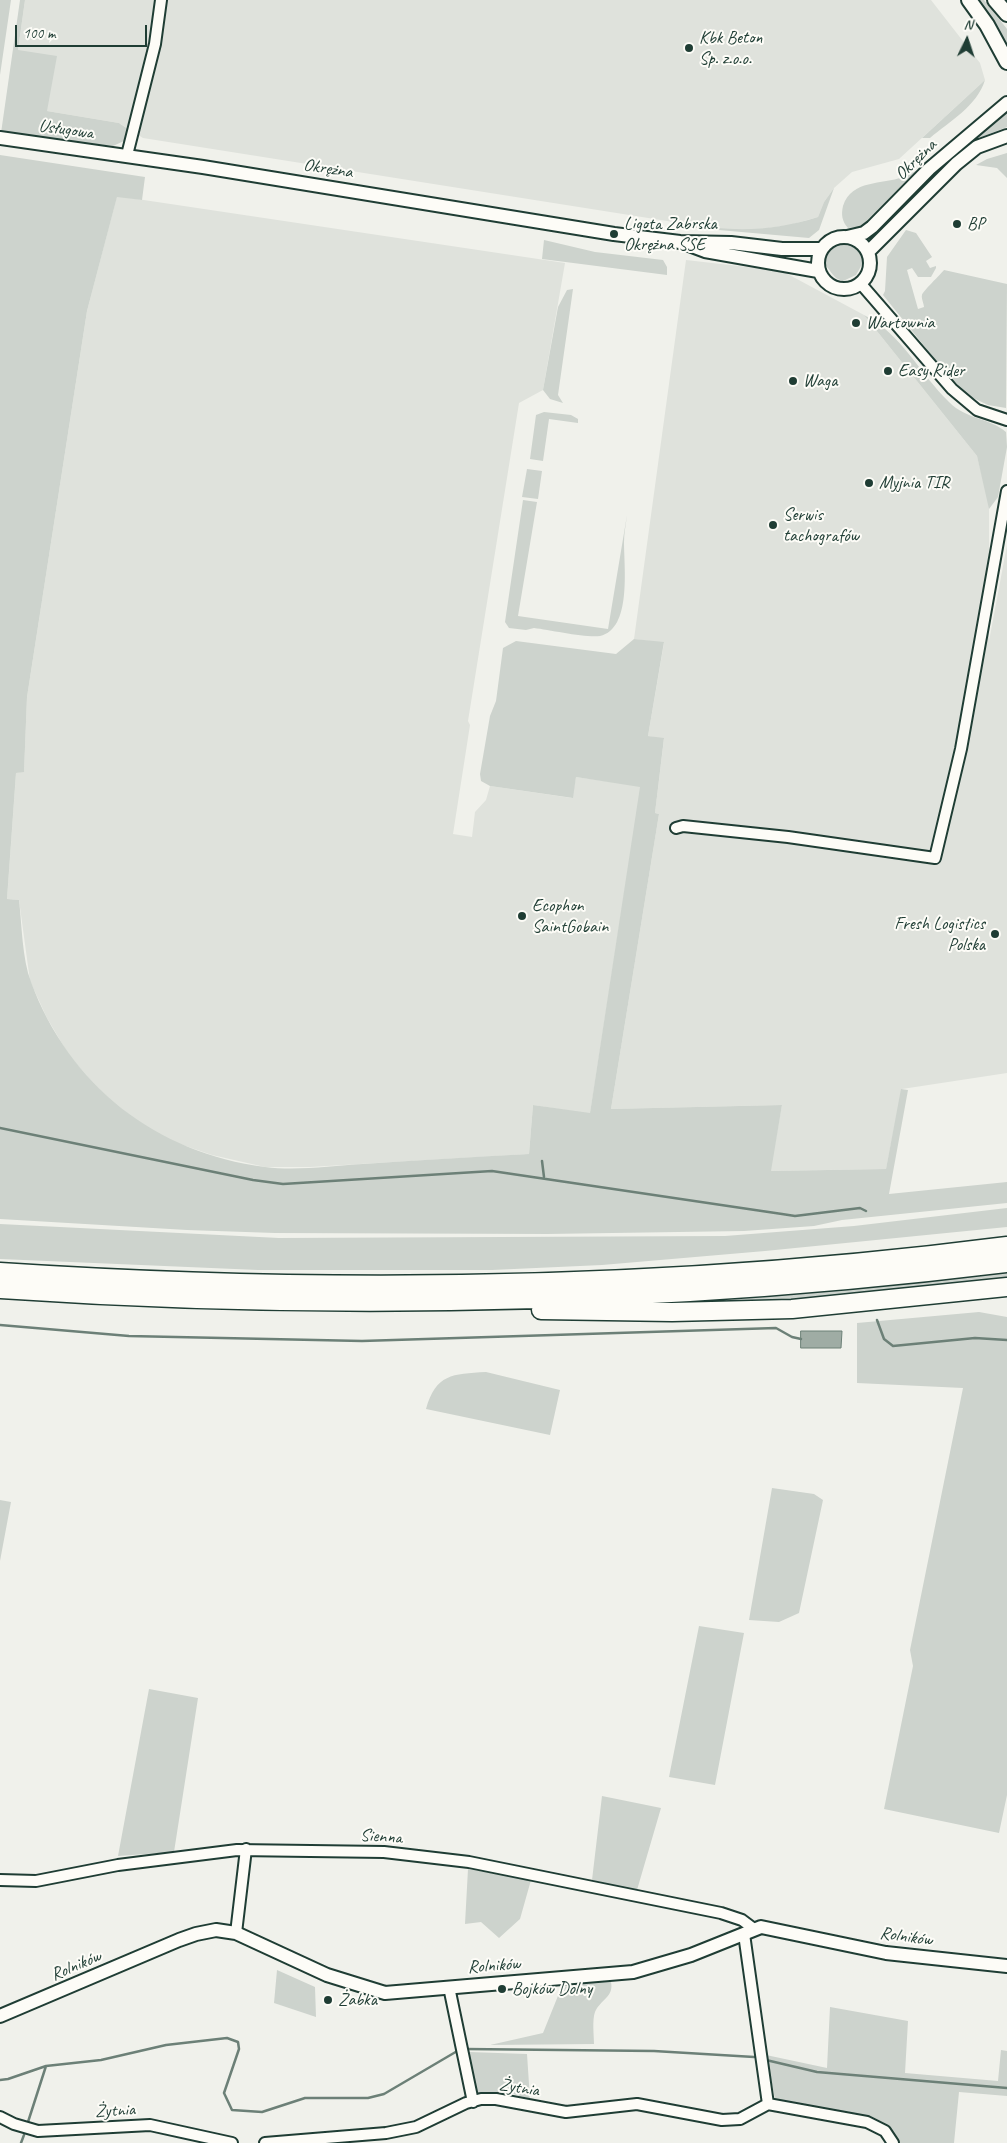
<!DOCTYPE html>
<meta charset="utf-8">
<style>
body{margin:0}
#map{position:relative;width:1007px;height:2143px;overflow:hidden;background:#f0f1eb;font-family:Caveat,sans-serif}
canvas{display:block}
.north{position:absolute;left:942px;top:15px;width:50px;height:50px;-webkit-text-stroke:4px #fdfcf7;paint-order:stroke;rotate:4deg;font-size:14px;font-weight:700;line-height:20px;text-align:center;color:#1f3d34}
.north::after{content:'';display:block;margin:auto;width:18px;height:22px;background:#1f3d34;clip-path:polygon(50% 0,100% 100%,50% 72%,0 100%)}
.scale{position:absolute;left:15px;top:25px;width:132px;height:22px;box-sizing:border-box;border:2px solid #1f3d34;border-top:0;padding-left:6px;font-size:15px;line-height:18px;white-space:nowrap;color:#1f3d34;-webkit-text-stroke:4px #fdfcf7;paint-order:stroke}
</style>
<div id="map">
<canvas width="1007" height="2143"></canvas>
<div class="north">N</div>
<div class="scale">100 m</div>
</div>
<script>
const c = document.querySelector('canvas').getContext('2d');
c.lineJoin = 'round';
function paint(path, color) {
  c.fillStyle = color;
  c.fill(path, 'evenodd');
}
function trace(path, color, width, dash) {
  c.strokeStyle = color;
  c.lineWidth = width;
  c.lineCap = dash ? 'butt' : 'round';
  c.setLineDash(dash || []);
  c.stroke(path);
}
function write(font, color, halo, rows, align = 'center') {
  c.font = font + ' Caveat,sans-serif';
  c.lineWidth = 4;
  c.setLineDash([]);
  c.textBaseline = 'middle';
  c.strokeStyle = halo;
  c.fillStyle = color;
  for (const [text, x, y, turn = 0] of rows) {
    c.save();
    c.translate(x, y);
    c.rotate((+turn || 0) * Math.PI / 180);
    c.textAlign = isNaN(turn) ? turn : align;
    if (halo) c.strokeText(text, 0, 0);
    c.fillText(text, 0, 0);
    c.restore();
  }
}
paint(new Path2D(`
 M25 0H931L980 63 985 80 899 159 852 172 834 188 824 202 818 217 790 225 754 230H724L143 138 119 123 47 111 18 50Z
 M117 196 565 263 543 390 519 403 468 721 470 725 453 834 472 837 475 812 486 800 490 786 572 798 576 777 641 786 590 1114 533 1105 529 1154 310 1167H265L212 1155 168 1140 133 1118 101 1091 70 1057 47 1018 30 981 19 900 7 899 16 773 24 771 27 697 87 311Z
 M686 260 782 271 864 315 977 456 989 503V641L1007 545V1073L902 1089 886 1169 770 1171 782 1105 611 1109 659 814 655 813 664 739 648 736 664 643 634 639Z`), '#dfe2dc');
paint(new Path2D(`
 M0 0H11L0 75Z
 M20 0H25L18 50 57 56 47 111 119 123 128 129 124 141 113 146 1 133Z
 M976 0H984L1007 29V50Z
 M985 80C977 106 950 121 930 138H922Z
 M1007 110V127L979 138 868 243 865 240 956 152Z
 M1007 153V178L997 168 976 165 987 159Z
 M0 155 145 177 142 200 117 197 87 311 27 697 24 772 16 773 7 899 19 900C22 926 22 958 31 982 69 1085 156 1153 265 1167 296 1171 331 1166 363 1164 418 1160 474 1157 529 1154L533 1105 590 1113 640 787 576 777 573 798 490 786 481 781 480 774 490 716 496 701 503 648 516 641 616 654 634 639 664 642 648 736 664 738 655 813 659 814 611 1109 782 1105 771 1171 886 1169 901 1089 908 1090 889 1194 1007 1182V1203L842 1220 814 1226 744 1231 547 1234 275 1233 187 1230 0 1219Z
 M921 168 866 226 848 228C842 221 841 215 843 206 852 179 882 185 903 177 909 175 915 171 921 168Z
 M834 188 819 230 809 238 685 227 683 223C732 232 770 232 818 217L824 202Z
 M906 230 916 233 932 257 926 261 930 268 936 266V268L931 277H918L912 268 907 270 918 309 924 307C924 304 921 298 922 295 922 292 941 274 944 270L1007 284 1006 408 988 405 969 396 946 373 883 295 885 291 887 257Z
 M544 240 595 252 663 260 667 267V275L542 259Z
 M838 244 858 247C867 256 862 266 856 275L843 281C831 278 831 268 822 263L826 251Z
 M573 289 558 395 563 403 550 399 543 390 558 307 567 290Z
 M864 315C901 333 920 374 949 402 967 420 990 418 1006 432L1007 447 998 497 989 509 977 456Z
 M544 412 571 415 578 419V423L549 419 543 461 530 459 536 415Z
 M527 469 542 471 538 499 522 497Z
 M523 500 537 502 518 616 608 629 627 515C626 524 624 533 624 542 624 567 632 629 600 636 586 638 550 630 534 628L526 630 509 628 505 622Z
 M1007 1208V1227L765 1251 602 1265 492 1270H258L0 1259V1224L279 1238 725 1236 854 1226Z
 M1007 1272V1282L807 1302 648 1304 862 1288Z
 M979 1312 1007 1317V1795L999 1833 884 1809 913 1666 910 1650 963 1388 857 1383V1323Z
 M486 1372 560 1390 550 1435 426 1409C436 1374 452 1374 486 1372Z
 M772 1488 814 1494 823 1500 799 1613 779 1622 749 1620Z
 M0 1500 11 1502 0 1561Z
 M699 1626 744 1633 715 1785 669 1777Z
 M149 1689 198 1698 174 1852 118 1856Z
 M602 1796 661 1808 637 1890 592 1880Z
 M468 1869 531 1880 520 1919 499 1938 481 1922 465 1924Z
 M277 1970 315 1987 316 2017 274 2003Z
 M603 1980 611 1982C614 1997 601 1999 595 2012 592 2020 594 2036 594 2044L490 2045 543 2033 562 1986Z
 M830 2007 908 2021 905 2073 998 2081 1001 2050 1007 2051V2096L959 2092 954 2143H896L868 2118 775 2099 766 2055 827 2068Z
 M469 2052 527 2054 530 2099 510 2093H477Z`), '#cdd3cd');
const water = new Path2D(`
 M801 1331H842L841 1348H801Z`);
paint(water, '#9faca4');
trace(water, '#6c8077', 1);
trace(new Path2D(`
 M0 1128 253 1180 283 1184 492 1171 782 1214 795 1216 860 1208 866 1211
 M542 1161 544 1177
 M877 1320 884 1339 893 1346 975 1338 1007 1340
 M0 1325 129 1336 362 1341 776 1328 792 1337 801 1339
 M465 2049 654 2051 754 2057
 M766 2060 817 2072 1007 2088
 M0 2080 8 2079 46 2066 101 2060 166 2045 227 2038 238 2042 239 2049 224 2093 232 2110 262 2112 305 2098H368L384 2094 459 2050
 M28 2122 46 2066
 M21 2143 24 2135`), '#6c8077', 2.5);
const minor = new Path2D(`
 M127 155 155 44 161 0
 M861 284 952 389 977 410 1007 420
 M676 828 683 826 788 837 935 858 961 749 1007 491
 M0 1880 36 1881 118 1865 237 1850 384 1852 469 1862 721 1913 742 1920 754 1929
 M236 1933 246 1849
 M449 1987 473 2102
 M768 2104 867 2122 885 2131 893 2143
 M0 2117 14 2124 38 2131 150 2125 232 2143
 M265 2143 386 2133 416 2127 466 2103 481 2099H496L566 2112 637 2104 722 2120 740 2119 768 2104 744 1934`);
const tertiary = new Path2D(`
 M0 138 203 167 614 234 680 242 731 243 782 249H822
 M818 263a26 26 0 1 1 52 0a26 26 0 1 1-52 0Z
 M847 237 864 233 872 227 929 169 1007 103
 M689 245 705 251 818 271
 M868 252 956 164 977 147 1007 136
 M0 2016 179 1940 196 1934 216 1930 236 1933 327 1975 385 1993 633 1972 691 1955 761 1927 886 1953 1007 1966`);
const secondary = new Path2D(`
 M969 0 987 25 1007 62
 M995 0 1007 14`);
const motorway = new Path2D(`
 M0 1272C335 1294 673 1289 1007 1246
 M0 1289C335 1312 673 1304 1007 1263
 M541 1310 672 1312 792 1309 1007 1287`);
trace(minor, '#1f3d34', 14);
trace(tertiary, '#1f3d34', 16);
trace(secondary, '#1f3d34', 18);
trace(motorway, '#1f3d34', 21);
trace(minor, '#fdfcf7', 10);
trace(tertiary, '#fdfcf7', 12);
trace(secondary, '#fdfcf7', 14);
trace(motorway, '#fdfcf7', 18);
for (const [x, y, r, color] of [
 [689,48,5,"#1f3d34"],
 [957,224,5,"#1f3d34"],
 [614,234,5,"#1f3d34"],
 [856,323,5,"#1f3d34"],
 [888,371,5,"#1f3d34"],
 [793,381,5,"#1f3d34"],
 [869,483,5,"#1f3d34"],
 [773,525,5,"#1f3d34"],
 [522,916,5,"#1f3d34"],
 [995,934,5,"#1f3d34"],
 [502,1989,5,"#1f3d34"],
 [328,2000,5,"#1f3d34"]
]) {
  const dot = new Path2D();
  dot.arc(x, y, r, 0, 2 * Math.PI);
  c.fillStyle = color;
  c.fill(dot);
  trace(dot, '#fdfcf7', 2);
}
write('18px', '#1f3d34', '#fdfcf7', [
 ["Kbk Beton",699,38],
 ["Sp. z.o.o.",699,59],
 ["Ligota Zabrska",624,224],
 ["Okrężna SSE",624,245],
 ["BP",967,224],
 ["Wartownia",866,323],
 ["Easy Rider",898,371],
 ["Waga",803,381],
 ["Myjnia TIR",879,483],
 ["Serwis",783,515],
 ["tachografów",783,536],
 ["Ecophon",532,906],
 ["SaintGobain",532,927],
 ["Fresh Logistics",985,924,"right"],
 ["Polska",985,945,"right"],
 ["Bojków Dolny",512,1989],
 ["Żabka",338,2000]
], 'left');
write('18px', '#1f3d34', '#fdfcf7', [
 ["Usługowa",66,130,8],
 ["Okrężna",916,160,-44],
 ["Okrężna",328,169,9],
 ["Sienna",381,1837,4],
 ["Rolników",906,1937,8],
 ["Rolników",76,1966,-23],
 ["Rolników",494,1966,-4],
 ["Żytnia",519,2088,9],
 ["Żytnia",115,2111,-3]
]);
</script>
